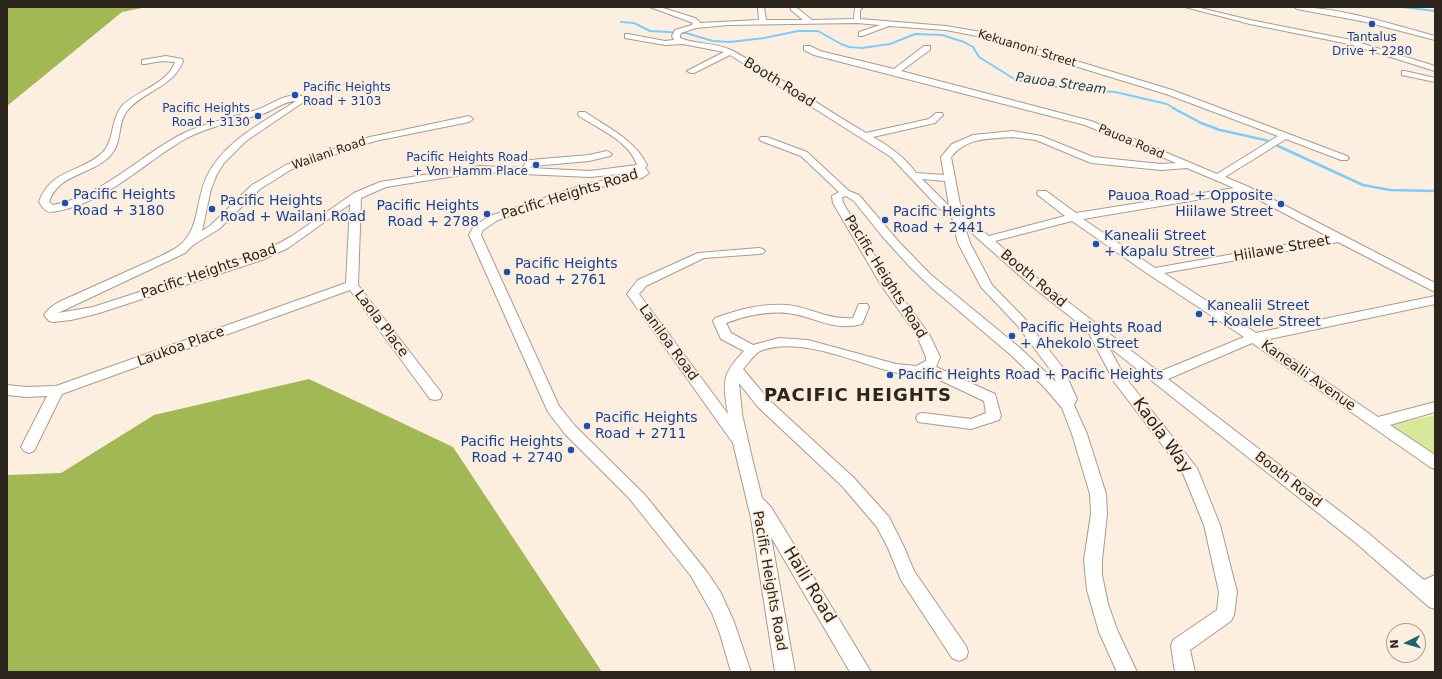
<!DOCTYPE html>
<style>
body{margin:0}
#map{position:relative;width:1442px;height:679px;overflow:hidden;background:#fdefe0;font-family:"DejaVu Sans",sans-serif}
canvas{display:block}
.frame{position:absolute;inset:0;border:8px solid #2c261f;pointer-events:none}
.north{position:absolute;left:1386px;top:623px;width:40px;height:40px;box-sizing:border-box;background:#fdefe0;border:1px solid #a99f93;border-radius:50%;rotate:265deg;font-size:11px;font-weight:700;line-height:16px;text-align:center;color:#2c261f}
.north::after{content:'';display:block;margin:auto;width:14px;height:18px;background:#196470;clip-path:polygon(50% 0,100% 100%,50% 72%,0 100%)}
</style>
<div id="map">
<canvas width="1442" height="679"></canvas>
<div class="frame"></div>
<div class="north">N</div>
</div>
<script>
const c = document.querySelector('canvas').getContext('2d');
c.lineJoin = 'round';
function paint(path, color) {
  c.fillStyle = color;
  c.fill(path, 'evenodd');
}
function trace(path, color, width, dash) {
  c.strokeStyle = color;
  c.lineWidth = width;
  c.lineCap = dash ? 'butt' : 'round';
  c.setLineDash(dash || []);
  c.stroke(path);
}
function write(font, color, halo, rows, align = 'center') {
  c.font = font + ' "DejaVu Sans",sans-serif';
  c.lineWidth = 4;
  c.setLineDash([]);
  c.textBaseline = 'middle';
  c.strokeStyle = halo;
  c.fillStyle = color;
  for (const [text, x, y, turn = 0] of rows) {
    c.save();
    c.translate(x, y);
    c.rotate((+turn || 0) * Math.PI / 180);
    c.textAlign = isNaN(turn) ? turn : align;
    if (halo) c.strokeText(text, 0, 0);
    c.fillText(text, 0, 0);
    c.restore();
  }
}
paint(new Path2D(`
 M1435 415V459L1396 433 1393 426 1396 424Z`), '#d5e999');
paint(new Path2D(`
 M7 7H147L122 12 7 106Z
 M309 379 453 447 602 672H7V475L61 473 154 415Z`), '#a2b854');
trace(new Path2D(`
 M1402 7 1435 11
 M621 22 634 23 650 31 686 33 713 41 730 42 764 38 798 31H818L841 44 849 47 862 48 890 44 915 34 942 35 964 42 973 47 979 57 1016 80 1070 89 1115 92 1167 104 1175 109`), '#7ccdfb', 2);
trace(new Path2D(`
 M1173 108 1201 123 1220 130 1265 140 1363 185 1390 190 1435 191`), '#7ccdfb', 2.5);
const minor = new Path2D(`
 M650 7H660L695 18 699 21 700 23 759 20 758 7H764L766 20H803L791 10V7H797V8L812 20 854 19 855 8 863 7 860 10V19L946 26 981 32 1172 90 1347 156 1349 158 1347 160H1341L1286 139 1225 177 1249 187 1435 283V292L1338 242 1164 273 1256 333 1435 296V304L1265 340 1378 417 1435 402V412L1390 425 1435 455V469L1430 467 1252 343 1168 379 1368 533 1424 580 1435 575V609L1429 607 1356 543 1108 346 1125 377 1197 468 1220 525 1237 592 1234 615 1231 621 1190 650 1195 672H1175L1171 646 1173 640 1217 610 1219 592 1204 525 1182 471 1115 383 1087 330 1029 284 965 227 970 243 992 285 1025 319 1063 368 1077 399 1074 405 1087 434 1106 494 1107 514 1102 560V575L1108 604 1118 632 1137 672H1117L1099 632 1087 590 1084 560 1091 514 1090 494 1072 434 1062 408 1045 388 1011 355 933 289 911 268 882 236 854 201 846 196 842 197 843 203 892 284 929 334 940 357 936 367 995 394 1001 416 999 420 971 429 918 422 916 418 918 414 923 413 971 419 986 413 984 401 925 373C914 378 898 373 886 370 850 360 797 336 760 351 754 354 748 364 743 369L768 399 854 478 889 517 904 547 914 571 966 646 968 652 966 658 959 661 952 658 901 580 888 548 877 527 842 486 758 407 739 383 742 414 752 458 762 498 771 507 871 672H850L771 537 795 672H775L751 518 733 443 627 294 638 280 698 253 759 248 763 249 765 251 763 253 759 254 704 258 646 286 639 294 728 414C723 382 721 375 744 351L721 339 713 321 715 318C738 310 761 303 787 305 810 307 827 320 853 318L859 304H867L869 307 862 324C832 332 815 316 787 313 766 311 745 316 726 323L731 333 753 345 779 338 808 340 896 364 916 366 926 361V357L916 334 881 285 833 203 832 196 839 192 801 156 761 141 759 139 761 137H767L807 152 849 191 859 195 899 242 930 274 1020 348 1056 382 1052 372 1017 325 981 287 958 243 952 217 940 209 891 157 730 55 694 73H691L687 71 724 52 683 44 665 45 625 38V34H628L665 41 674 40 672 36 675 30 692 25 693 23ZM857 23 880 25 859 32V36H862L889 26 946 30 977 36 1166 94 1278 136 1217 174 1091 121 901 71 930 50V46H924L894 69 820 51 810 46H804V50L814 55 1085 125 1176 163 1161 164 1093 157 1041 136 1013 131 973 135 952 144 941 157 944 175 916 173C905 157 889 146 873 137L935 123 943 115 942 113H936L929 119 866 133C821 107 779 76 733 51 717 42 697 45 680 38V36L681 33 696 28 728 25ZM1013 137 1036 140 1091 163 1161 170 1187 168 1234 188 1076 213 1046 191H1038L1037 193 1038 195 1065 216 989 236 962 215 951 157C967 137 989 139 1013 137ZM922 179 945 181 949 206ZM1244 192 1329 237 1155 268 1083 219ZM1072 221 1148 274 1244 337 1159 372 1037 278 995 241Z
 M1185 7H1196L1250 20 1351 40 1435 66V71L1349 44 1250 24Z
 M1294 7C1339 7 1391 24 1435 36V40L1366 22 1297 9Z
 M166 56 182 59 183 61C174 87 143 91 127 111 116 125 124 143 108 158 90 175 58 174 49 202L53 205C102 196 137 158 180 135 205 122 233 118 259 109 272 104 287 92 302 96L305 101 246 141 224 163 217 174 211 189 202 231 211 225 252 185 286 165 370 137 469 116 473 119 469 122 375 141 292 169 260 189 219 229 193 245 185 253 58 313 93 307 263 252 292 236 354 193 380 182 480 166 522 168 527 161 530 160 589 155 607 151 612 154 610 156 589 161 533 166 530 168 590 171 637 165C629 141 599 129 579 116L578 114 579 112H585C608 128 634 139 647 165L645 168 649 173 642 178 587 190 498 220 483 230 481 235 559 406 575 426 645 495 707 572 721 593 734 622 751 672H731L720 634 712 613 691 576 629 498 565 434 548 412 469 235 474 226 490 216 580 186 639 172 590 177 480 172 386 187 361 198 358 285 440 391 442 395 440 399 435 400 430 399 350 290 62 394 34 451 29 453 24 451 21 447 47 396 26 397 7 395V385L26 387 56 386 346 283 350 204 288 248 262 260 96 314 71 320 53 322 49 321 44 315C52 303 66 299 79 293 106 281 132 269 159 257 166 253 174 250 180 245 200 229 196 197 207 176 225 140 264 122 296 101 285 101 275 109 265 113 239 121 212 125 187 138 144 162 109 201 58 211 55 211 50 213 47 211 44 210 41 205 39 202 50 169 81 173 102 153 115 141 110 120 122 106 137 90 167 85 175 62L162 61 145 64H142V60Z
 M1402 71H1405L1435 78V82L1402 75Z`);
trace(minor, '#ab9b8b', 2);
paint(minor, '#fff');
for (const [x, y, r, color] of [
 [1372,24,4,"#1a4fb4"],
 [295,95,4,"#1a4fb4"],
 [258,116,4,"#1a4fb4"],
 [536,165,4,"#1a4fb4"],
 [65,203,4,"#1a4fb4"],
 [1281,204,4,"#1a4fb4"],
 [212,209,4,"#1a4fb4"],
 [487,214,4,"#1a4fb4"],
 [885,220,4,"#1a4fb4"],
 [1096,244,4,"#1a4fb4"],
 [507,272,4,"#1a4fb4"],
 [1199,314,4,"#1a4fb4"],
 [1012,336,4,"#1a4fb4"],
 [890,375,4,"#1a4fb4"],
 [587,426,4,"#1a4fb4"],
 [571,450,4,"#1a4fb4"]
]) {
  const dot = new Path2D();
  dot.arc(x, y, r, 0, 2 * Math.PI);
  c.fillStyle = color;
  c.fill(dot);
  trace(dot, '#fdefe0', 1.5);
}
write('12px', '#164399', '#fdefe0', [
 ["Tantalus",1372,38,"center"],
 ["Drive + 2280",1372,52,"center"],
 ["Pacific Heights",303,88,"left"],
 ["Road + 3103",303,102,"left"],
 ["Pacific Heights",250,109],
 ["Road + 3130",250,123],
 ["Pacific Heights Road",528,158],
 ["+ Von Hamm Place",528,172]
], 'right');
write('12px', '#2c261f', '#fdefe0', [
 ["Kekuanoni Street",1027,49,17],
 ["Pauoa Road",1131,142,23],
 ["Wailani Road",329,154,-19]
]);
write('italic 13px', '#0d3c53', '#fdefe0', [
 ["Pauoa Stream",1061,84,8]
]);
write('14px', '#2c261f', '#fdefe0', [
 ["Booth Road",779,83,32],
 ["Pacific Heights Road",570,195,-17],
 ["Hiilawe Street",1282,249,-10],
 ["Pacific Heights Road",209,272,-19],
 ["Pacific Heights Road",885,277,58],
 ["Booth Road",1033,279,40],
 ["Laola Place",381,324,53],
 ["Laniloa Road",668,343,54],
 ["Laukoa Place",181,347,-20],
 ["Kanealii Avenue",1308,376,35],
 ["Booth Road",1288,480,38],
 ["Pacific Heights Road",769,581,80]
]);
write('14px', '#164399', '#fdefe0', [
 ["Pacific Heights",73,195],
 ["Road + 3180",73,211],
 ["Pauoa Road + Opposite",1273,196,"right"],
 ["Hiilawe Street",1273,212,"right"],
 ["Pacific Heights",220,201],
 ["Road + Wailani Road",220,217],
 ["Pacific Heights",479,206,"right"],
 ["Road + 2788",479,222,"right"],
 ["Pacific Heights",893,212],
 ["Road + 2441",893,228],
 ["Kanealii Street",1104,236],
 ["+ Kapalu Street",1104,252],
 ["Pacific Heights",515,264],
 ["Road + 2761",515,280],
 ["Kanealii Street",1207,306],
 ["+ Koalele Street",1207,322],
 ["Pacific Heights Road",1020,328],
 ["+ Ahekolo Street",1020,344],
 ["Pacific Heights Road + Pacific Heights",898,375],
 ["Pacific Heights",595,418],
 ["Road + 2711",595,434],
 ["Pacific Heights",563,442,"right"],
 ["Road + 2740",563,458,"right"]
], 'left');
write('17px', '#2c261f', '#fdefe0', [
 ["Kaola Way",1162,436,54],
 ["Haili Road",809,585,59]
]);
c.letterSpacing = '1px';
write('bold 18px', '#2c261f', '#fdefe0', [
 ["PACIFIC HEIGHTS",858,396]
]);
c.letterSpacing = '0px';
</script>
